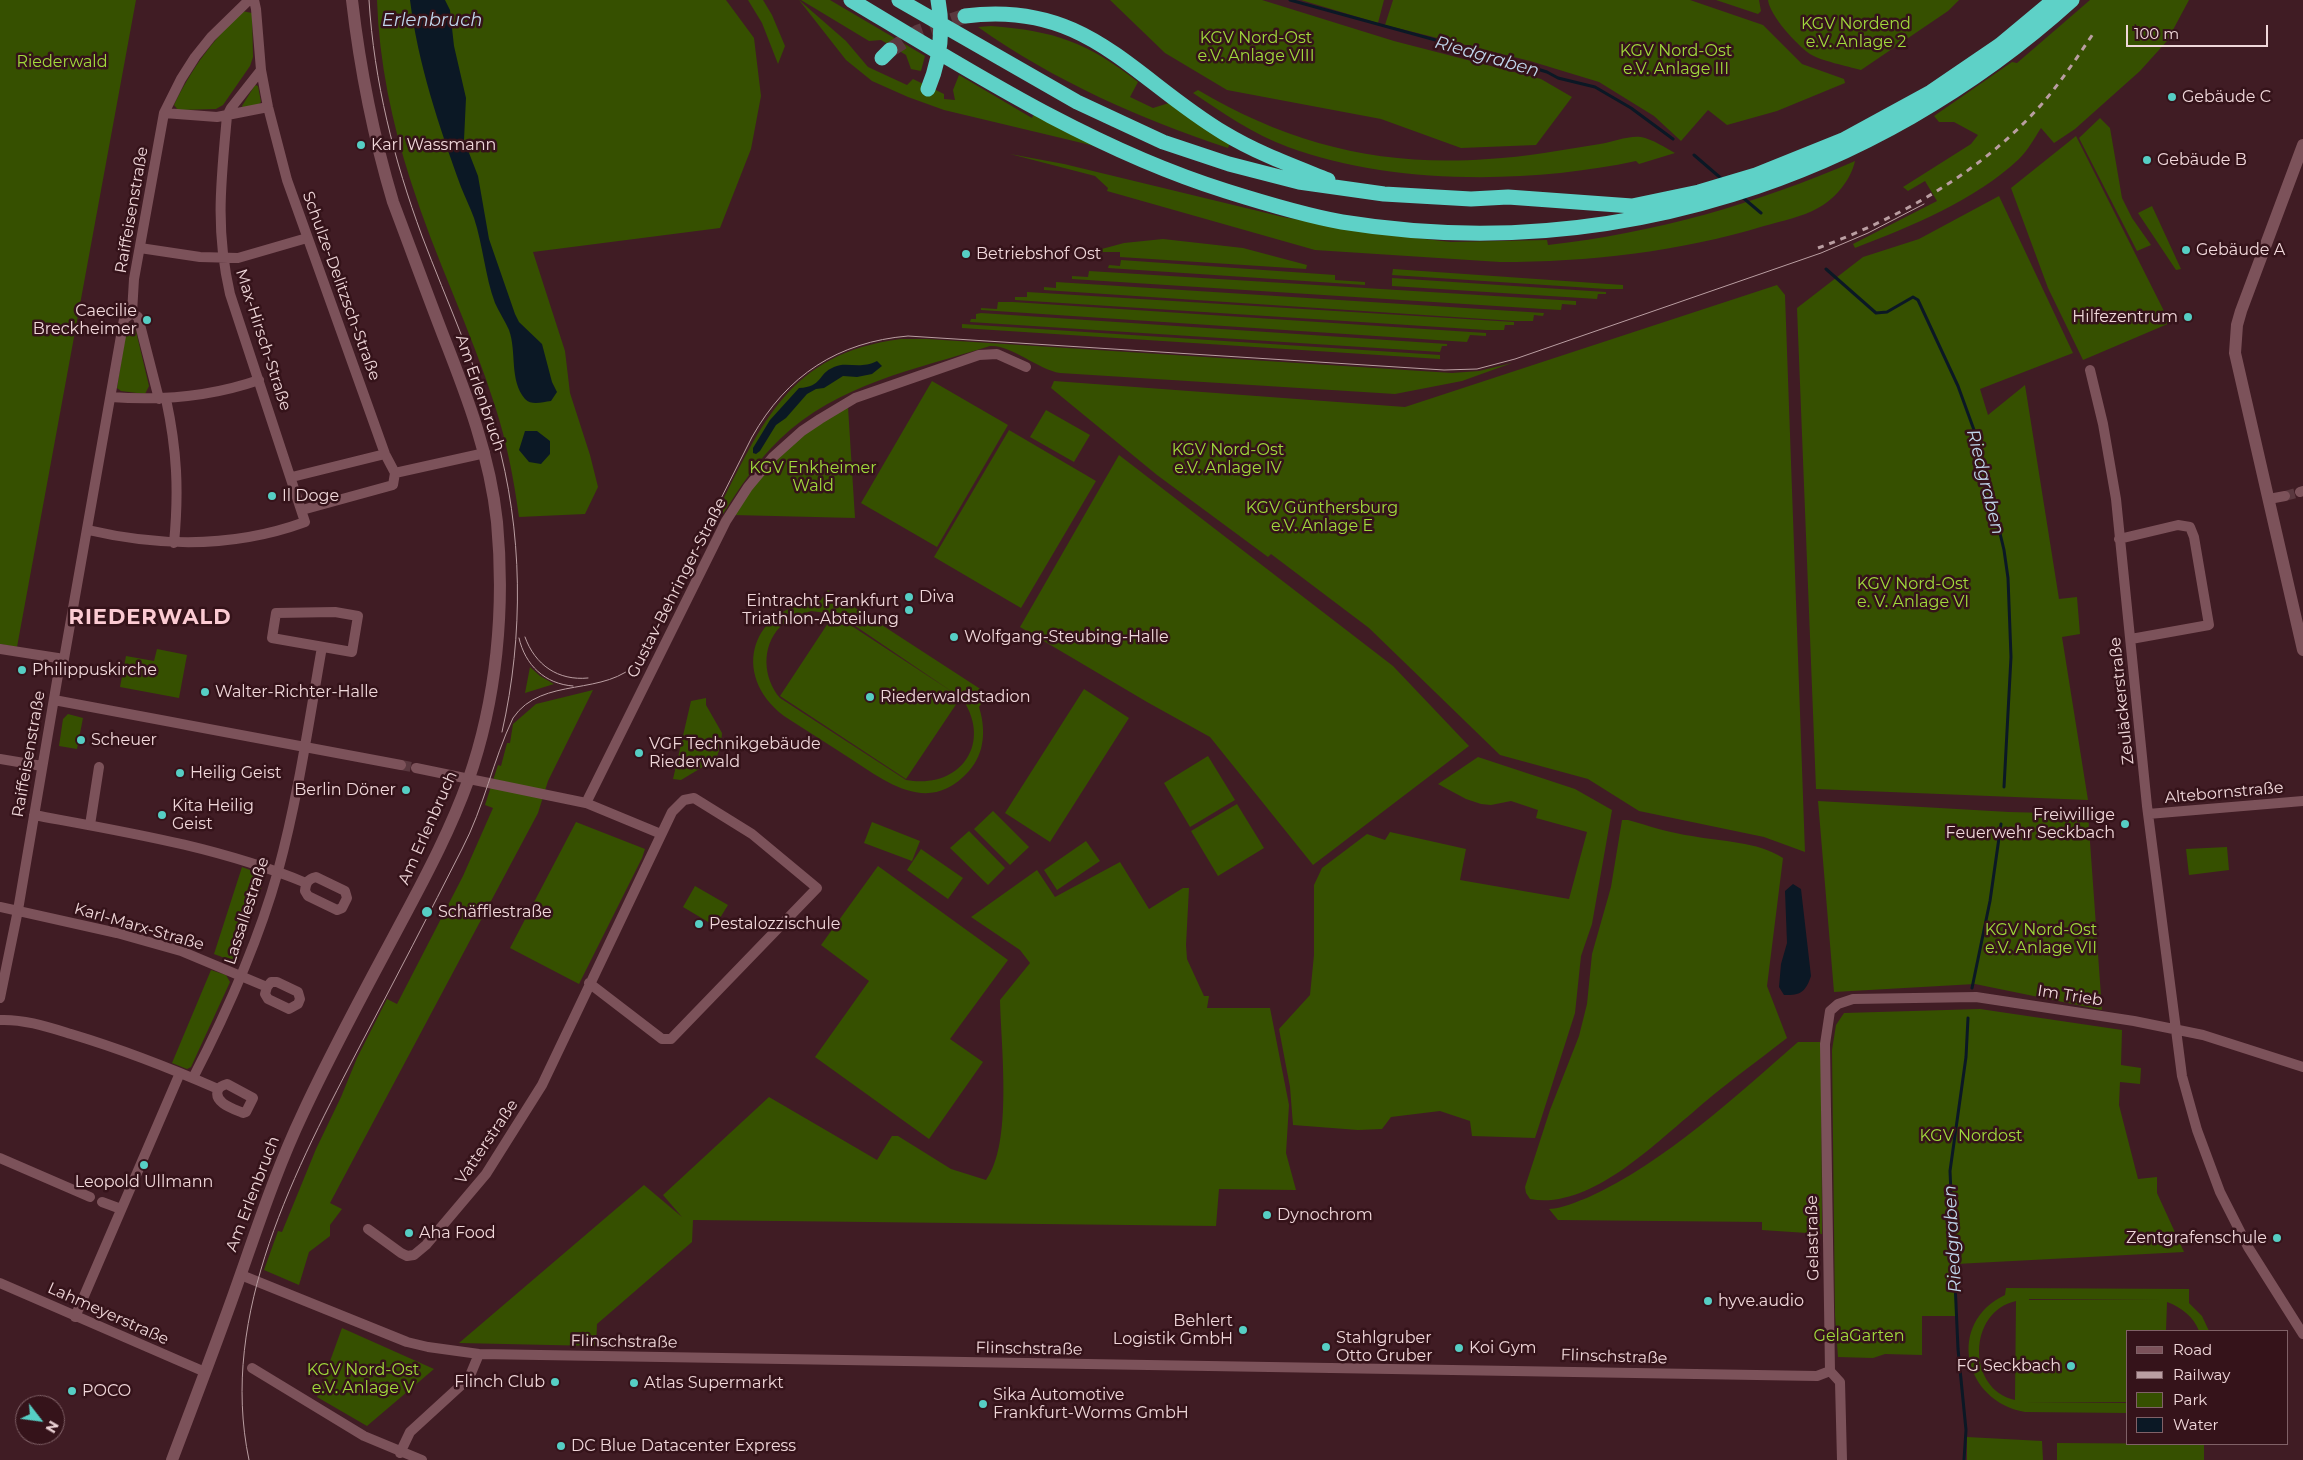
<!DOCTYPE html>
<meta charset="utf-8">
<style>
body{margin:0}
#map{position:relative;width:2303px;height:1460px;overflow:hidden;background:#401c24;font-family:Montserrat,sans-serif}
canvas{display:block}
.legend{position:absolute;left:2126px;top:1330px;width:162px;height:115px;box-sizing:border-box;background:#35131a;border:1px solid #806167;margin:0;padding:6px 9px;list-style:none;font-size:15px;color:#f0d7da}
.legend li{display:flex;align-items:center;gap:10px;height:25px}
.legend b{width:25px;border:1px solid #806167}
.north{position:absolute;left:15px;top:1395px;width:50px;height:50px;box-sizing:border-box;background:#35131a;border:1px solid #806167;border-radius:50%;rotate:120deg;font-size:14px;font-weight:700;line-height:20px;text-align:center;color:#f0d7da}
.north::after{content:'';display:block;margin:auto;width:18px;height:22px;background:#56cec4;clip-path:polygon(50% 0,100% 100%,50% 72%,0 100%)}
.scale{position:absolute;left:2126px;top:25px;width:142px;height:22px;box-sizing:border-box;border:2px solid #f0d7da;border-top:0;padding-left:6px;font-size:15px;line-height:18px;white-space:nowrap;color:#f0d7da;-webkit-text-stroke:4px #35131a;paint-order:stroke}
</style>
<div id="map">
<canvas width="2303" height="1460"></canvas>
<ul class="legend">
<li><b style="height:6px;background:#7c525a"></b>Road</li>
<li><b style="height:6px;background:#ba9ea2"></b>Railway</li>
<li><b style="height:14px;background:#365000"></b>Park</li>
<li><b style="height:14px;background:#0b1825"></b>Water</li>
</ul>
<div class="north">N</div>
<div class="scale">100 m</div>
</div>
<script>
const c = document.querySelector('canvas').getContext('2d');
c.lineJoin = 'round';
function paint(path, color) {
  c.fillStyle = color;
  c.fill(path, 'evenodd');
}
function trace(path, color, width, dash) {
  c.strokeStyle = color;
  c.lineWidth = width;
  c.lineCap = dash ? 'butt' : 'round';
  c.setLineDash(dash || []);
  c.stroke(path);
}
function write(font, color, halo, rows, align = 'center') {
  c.font = font + ' Montserrat,sans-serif';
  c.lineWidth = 5;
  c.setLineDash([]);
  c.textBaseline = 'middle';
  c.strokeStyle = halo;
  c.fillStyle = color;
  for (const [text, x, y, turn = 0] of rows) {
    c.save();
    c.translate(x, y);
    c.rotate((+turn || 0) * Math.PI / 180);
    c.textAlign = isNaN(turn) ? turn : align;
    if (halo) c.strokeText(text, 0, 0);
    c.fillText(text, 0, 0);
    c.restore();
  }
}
paint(new Path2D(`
 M0 0H136L17 647 0 644Z
 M377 0H726L754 38 761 96 751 149 720 228 533 252 565 351 570 393 590 455 598 487 585 514 519 517C514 480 507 443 495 406 471 330 435 258 411 182 392 123 379 62 377 0Z
 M748 0H763L772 15 785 46 778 64 762 23Z
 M799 0 846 41 868 67 907 85 913 79 944 94V99L955 100 953 90 959 75 1032 118 1034 114 1103 148 944 110 908 97 872 81 846 60Z
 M801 0H830L925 56 921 71 911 69 906 55 881 40 869 41Z
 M1110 0H1262L1394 41 1541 79 1572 97 1536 145 1461 148 1381 119 1227 90 1165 53Z
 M1301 0H1384L1378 23Z
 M1393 0H1690L1763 25 1802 64 1844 79 1845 83 1777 111 1727 125 1708 110 1681 141 1654 116 1599 82 1530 61 1385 25Z
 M1716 0H1759L1761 11 1758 14Z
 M1768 0H1959L1948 11 1861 70C1847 66 1821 61 1810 54 1796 44 1770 16 1768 0Z
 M2090 0H2189L2167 41 2140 71 2075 129 2054 143 2041 128C2034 139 2028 150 2019 159 1974 201 1912 226 1855 248L1853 244 1937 201 1925 181 1908 191 1903 187 1971 144 1978 135 1954 122H1939L1934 116 2012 62 2017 63Z
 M242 11 252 13 253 57 250 66 223 105 216 109 178 110 174 105C193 66 212 42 242 11Z
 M991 26C1055 31 1087 42 1138 82L1130 97 1153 108 1169 103 1230 143 1228 148C1141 119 1054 81 978 27Z
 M255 85 258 86 261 102 259 104 243 108 242 106Z
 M1198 90C1289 144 1381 167 1488 159 1525 157 1563 150 1600 144 1612 142 1630 135 1641 137 1652 139 1666 148 1675 153L1639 164 1636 161C1529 184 1390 185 1288 147 1253 134 1223 113 1193 93Z
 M2100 118 2110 128 2122 198 2132 218 2151 245 2137 251 2079 138Z
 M2076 136 2170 323 2083 360 2048 288 2011 188Z
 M1010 154 1064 164 1283 217 1371 233 1451 242 1547 240 1548 245C1655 233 1756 204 1855 161 1851 180 1835 199 1818 208 1802 217 1782 221 1764 226 1679 252 1588 262 1500 262L1315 250 1107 191 1108 188 1095 176Z
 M1999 196 2073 353 1980 389 1988 415 2025 385 2059 599 2077 597 2080 634 2062 637 2088 800 1816 789 1797 308 1863 257 1919 239Z
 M2152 206 2181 269 2176 270 2138 213Z
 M1163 239 1243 248 1307 265 1306 269 1120 257V252H1098V250L1124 243Z
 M1121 260 1335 275V280L1365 282V285L1108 268 1109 265 1120 266Z
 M1393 269 1623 285V289H1606L1392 275Z
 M1089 271 1576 301V305L1562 304 1561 310 1543 309 1072 279V276L1088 277Z
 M1392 278 1606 292V294H1598L1597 299 1392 286Z
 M1056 282 1544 313 1543 316 1534 315 1533 321H1515L1044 290V287L1056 288Z
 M1777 285 1785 295 1805 852 1764 837 1639 811 1588 779 1500 755 1369 628 1271 554 1268 557 1157 475 1051 388 1054 381 1405 407Z
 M1027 292 1514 322V325H1505L1504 330H1486L1015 300V297H1027Z
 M998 302H1013L1486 333V336L1470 335 1467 342 981 310V308L997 309Z
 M981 313 1447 344V346H1442L1440 352 970 322 971 319H976V314Z
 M130 323H134L135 327 149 386 145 394 121 391 117 388 127 325Z
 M962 324 1440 355V359L962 328Z
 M901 339H927L1452 373 1479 371 1512 363 1462 381 1395 394 1060 373C1037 369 1010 344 990 346 917 369 837 384 780 439 757 461 740 487 723 514L717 512C762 423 789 353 901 339Z
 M932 381 1008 425 937 547 861 503Z
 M848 407 855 518 733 515 752 486 799 436Z
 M1046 410 1090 435 1074 462 1030 437Z
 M1009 430 1096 481 1021 608 934 557Z
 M1119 455 1393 666 1469 746 1313 865 1210 737 1147 702 1020 627Z
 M828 590 988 694 979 707C986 729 985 753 969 771 930 815 889 784 851 759 829 745 806 730 784 716 729 674 752 606 820 601ZM811 611 834 614 780 696 906 779 961 697C994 743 960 790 906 780L780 698C763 678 761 647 780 627 789 618 800 615 811 611ZM836 614 845 619 954 693 835 615Z
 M157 649 187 655 179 698 120 687 126 656 154 661Z
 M530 667 540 676 554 684 525 693Z
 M1084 689 1129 718 1050 842 1005 813Z
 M593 690 548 781 538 813 330 1203 342 1209 330 1225V1236L309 1252 299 1285 264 1270 278 1231 282 1232 316 1149 341 1097 357 1058 387 999 397 1004 463 876 493 808 485 805 498 765 501 766 507 743H510L513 724 536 704Z
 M706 698V705L722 733 721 745 716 759 681 780 673 779 691 701Z
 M68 714 83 718 77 749 59 746 63 719Z
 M1208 756 1235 800 1190 827 1164 783Z
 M1478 757 1575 789 1612 810 1592 924 1581 956 1575 1013 1535 1138 1472 1136 1470 1121 1440 1111 1391 1117 1382 1129 1358 1130 1293 1125 1290 1087 1279 1029 1310 995 1314 955V885L1322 868 1367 834 1385 840 1390 832 1466 849 1460 880 1569 899 1587 832 1536 818 1538 810 1511 801 1491 805 1481 804 1466 799 1438 784Z
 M1818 801 2009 812 2088 814 2102 1010 1975 984 1834 992Z
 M1237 804 1264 848 1218 876 1191 831Z
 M993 811 1029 847 1010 865 974 829Z
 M1622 820H1628C1649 826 1670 833 1692 836 1722 842 1757 841 1783 858L1767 986 1787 1038C1755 1063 1721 1087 1691 1114 1650 1148 1588 1210 1530 1199L1526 1193 1525 1187 1550 1110 1579 1036 1587 1004 1592 954 1611 887Z
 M576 822 645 849 642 858 579 984 510 948Z
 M872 822 920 841 912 861 864 843Z
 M969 831 1005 868 988 885 950 848Z
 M1086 841 1100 861 1057 890 1044 870Z
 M2227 847 2229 870 2189 875 2186 849Z
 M921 849 963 878 948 899 907 870Z
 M1120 862 1149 909 1183 888H1189L1186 945 1187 959 1204 996H1209L1207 1008H1270L1289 1105 1286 1153 1296 1190 1219 1189 1216 1226 693 1220 692 1242 597 1324 596 1346 459 1343 644 1185 682 1217 663 1195 769 1097 877 1160 892 1136H898L951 1169 986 1180C1013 1143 1001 1047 1000 1000L1030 963 1020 950 971 917 1037 870 1055 897Z
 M878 866 1008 960 950 1039 983 1062 929 1139 815 1057 869 981 821 945Z
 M242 867 261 874 264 880 236 958 230 960 214 954Z
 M695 886 728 905 715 926 683 907Z
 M211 970 226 975 230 982 191 1067 187 1069 172 1063Z
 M1980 1009 2122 1030 2121 1065 2141 1068 2140 1084 2120 1082 2119 1105 2138 1179 2157 1177V1193L2184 1252 1956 1264 1957 1316H1922V1355L1885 1354 1873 1358 1838 1357 1835 1315 1832 1050 1836 1025 1844 1013Z
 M1798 1042H1821L1822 1234 1762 1230V1222L1558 1220 1549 1209C1564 1208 1576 1202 1589 1197 1664 1163 1736 1096 1798 1042Z
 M2006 1288 2189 1289V1303L2202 1316 2209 1331H2199C2194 1317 2181 1307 2167 1302L2166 1331H2127V1402H2024L2127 1403V1413L2025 1412C1963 1401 1946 1323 2005 1295ZM2029 1299 2160 1300H2029ZM2016 1301 2015 1400C1966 1389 1968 1311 2016 1301Z
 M342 1328 434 1369 367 1426 317 1397Z
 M1967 1437 2042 1441 2043 1460H1967Z
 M2057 1443 2204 1444V1460H2057Z`), '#365000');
paint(new Path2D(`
 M410 0H445L450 10 454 46 466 98 464 140 478 176 489 239 515 314 519 322 542 344 552 382 557 392 551 401C542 402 532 406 525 399 509 380 517 352 509 330 505 321 499 312 495 303 485 276 483 245 474 218 470 207 465 197 461 187 439 126 418 64 410 0Z
 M877 361 882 366 872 374 857 377 843 376 824 388 816 389 807 394 786 418 776 425 760 451 756 454 753 453V448L770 420 799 388C823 387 817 374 834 367 847 361 859 370 877 361Z
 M525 431H537L550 441V454L541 464 529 462 519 450Z
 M1793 884 1801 889 1811 976C1806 991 1801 996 1784 995L1779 987 1781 964 1787 943 1785 891Z`), '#0b1825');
trace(new Path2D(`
 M1290 0 1501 58 1547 72 1558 78 1595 87 1631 108 1673 139
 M1694 155 1723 180
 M1741 196 1761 213
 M1826 269 1876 313 1887 312 1913 297 1918 300 1958 386 1978 441 2004 550 2008 578 2011 657 2004 787
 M1972 988 1990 901 2001 824
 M1964 1460 1966 1430 1958 1349 1950 1171 1966 1057 1968 1018`), '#0b1825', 3);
trace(new Path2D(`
 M2285 496 2300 492
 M401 765 416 768`), '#5a383f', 10, [10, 5]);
trace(new Path2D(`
 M890 50 918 32 965 16`), '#5a383f', 15, [15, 8]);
trace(new Path2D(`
 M254 0 256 9 261 70 268 107 287 180 385 454 395 473
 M164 113 217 117 268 107
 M140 248 200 257 238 258 307 238
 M132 313 138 317 159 399
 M2090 370 2103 424 2116 499 2147 806 2182 1076 2197 1130 2220 1192 2248 1247 2303 1334
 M111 397C163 401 210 397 259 380
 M166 399C177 450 179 491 174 543
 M395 473 485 453
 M292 477 385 454
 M2300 492 2303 491
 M2269 499 2285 496
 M302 510 393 485 395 473
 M88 530C161 547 234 548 305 522L230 294C215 229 221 181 227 116L231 108 261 70
 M2119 539 2178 525 2190 527 2194 537 2209 625 2131 639
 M335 612 358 616 352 652 272 638 276 613Z
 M0 649 64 659
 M54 700 401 765
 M0 759 42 766
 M416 768 586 803 661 834
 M586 803 726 521 748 487 773 457 802 431 820 419 855 398 979 355 997 354 1026 367
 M2148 814 2303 801
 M34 815C126 832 219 847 306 883
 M90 825 99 767
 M316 877 345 891 347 898 342 908 337 910 308 896 305 891C306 882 308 879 316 877Z
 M0 907 117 933 181 951 267 987
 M271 982H277L298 992 300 999 298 1004 289 1009 268 999 265 994 267 987Z
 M0 998 18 910 58 675 64 659 124 319 132 313 134 279 164 113 181 79 195 57 211 37 249 0
 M0 1020C24 1019 48 1027 71 1034 121 1049 170 1068 218 1089
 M193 1078C227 1012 258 943 278 871 298 798 309 721 322 647
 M227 1084 253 1098 246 1112 243 1113C234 1109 213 1103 218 1090 220 1086 223 1085 227 1084Z
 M0 1158 90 1197
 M102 1202 121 1209
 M368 1229 401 1253 407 1256 414 1255 426 1245 486 1174 542 1085 672 812 684 800 694 798 752 834 817 888 671 1039H662L589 983
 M241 1275 407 1342 428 1347 479 1354 1817 1376 1830 1371
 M0 1283 205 1372
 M75 1317 180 1073
 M252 1368 364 1436 422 1460
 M400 1453 410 1432 469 1378 479 1354
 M1842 1460 1840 1382 1830 1371 1825 1044 1830 1011 1838 1004 1853 999 1976 997 2134 1021 2203 1035 2303 1067`), '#7c525a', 10);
trace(new Path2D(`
 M2303 145 2241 311 2237 325 2235 353 2303 650
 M172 1460C192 1407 212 1355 231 1302 254 1238 274 1174 303 1113 334 1046 370 981 405 915 428 872 451 828 468 781 497 699 505 608 497 522 490 456 467 396 443 335 426 291 410 247 393 202 373 135 360 69 352 0`), '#7c525a', 12);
trace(new Path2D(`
 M851 0C971 72 1092 149 1226 191 1264 203 1303 215 1342 222 1608 265 1873 180 2072 0
 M899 0 1077 102 1163 142 1229 164 1299 182 1384 194 1471 199 1508 197 1632 206 1699 192 1756 175 1843 140 1931 92 2000 45 2054 0
 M965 16C1087 0 1132 78 1224 133 1257 153 1293 166 1328 180
 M882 58 890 50
 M928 89C940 60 944 31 938 0`), '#5ed1c7', 15);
trace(new Path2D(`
 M369 0C374 82 394 160 422 236 447 302 477 367 496 435 523 531 524 635 502 732
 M525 637C535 665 558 681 588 678
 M519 638C525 665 545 684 573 686
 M249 1460C218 1313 296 1169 362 1042 396 978 429 914 462 849 484 807 493 760 513 718 542 675 606 698 639 661L752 437C787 375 838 342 908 336L1444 370 1477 369 1515 359 1821 253 1868 233 1924 204`), '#ba9ea2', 1);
trace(new Path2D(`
 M1818 248C1902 217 1981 172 2041 105 2061 82 2078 56 2095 31`), '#ba9ea2', 3, [6, 6]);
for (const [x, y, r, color] of [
 [2172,97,5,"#56cec4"],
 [361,145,5,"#56cec4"],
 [2147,160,5,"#56cec4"],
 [2186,250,5,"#56cec4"],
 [966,254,5,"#56cec4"],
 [2188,317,5,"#56cec4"],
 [147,320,5,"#56cec4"],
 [272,496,5,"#56cec4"],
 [909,597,5,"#56cec4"],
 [909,610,5,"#56cec4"],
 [954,637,5,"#56cec4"],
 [22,670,5,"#56cec4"],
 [205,692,5,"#56cec4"],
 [870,697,5,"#56cec4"],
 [81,740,5,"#56cec4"],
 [639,753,5,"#56cec4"],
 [180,773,5,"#56cec4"],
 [406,790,5,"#56cec4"],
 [162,815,5,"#56cec4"],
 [2125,824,5,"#56cec4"],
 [427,912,6,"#56cec4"],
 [699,924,5,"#56cec4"],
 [144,1165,5,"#56cec4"],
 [1267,1215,5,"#56cec4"],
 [409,1233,5,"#56cec4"],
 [2277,1238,5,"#56cec4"],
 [1708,1301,5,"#56cec4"],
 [1243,1330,5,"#56cec4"],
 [1326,1347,5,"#56cec4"],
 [1459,1348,5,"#56cec4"],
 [2071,1366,5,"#56cec4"],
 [555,1382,5,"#56cec4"],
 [634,1383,5,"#56cec4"],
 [72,1391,5,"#56cec4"],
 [983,1404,5,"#56cec4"],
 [561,1446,5,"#56cec4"]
]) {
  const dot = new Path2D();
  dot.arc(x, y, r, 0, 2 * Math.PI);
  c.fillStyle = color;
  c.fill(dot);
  trace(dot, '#35131a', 2);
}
write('16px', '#a0da3c', '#35131a', [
 ["KGV Nordend",1856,24],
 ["e.V. Anlage 2",1856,42],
 ["KGV Nord-Ost",1256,38],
 ["e.V. Anlage VIII",1256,56],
 ["KGV Nord-Ost",1676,51],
 ["e.V. Anlage III",1676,69],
 ["Riederwald",62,62],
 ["KGV Nord-Ost",1228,450],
 ["e.V. Anlage IV",1228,468],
 ["KGV Enkheimer",813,468],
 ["Wald",813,486],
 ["KGV Günthersburg",1322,508],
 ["e.V. Anlage E",1322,526],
 ["KGV Nord-Ost",1913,584],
 ["e. V. Anlage VI",1913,602],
 ["KGV Nord-Ost",2041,930],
 ["e.V. Anlage VII",2041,948],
 ["KGV Nordost",1971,1136],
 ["GelaGarten",1859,1336],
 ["KGV Nord-Ost",363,1370],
 ["e.V. Anlage V",363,1388]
]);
write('16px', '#f0d7da', '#35131a', [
 ["Gebäude C",2182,97],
 ["Karl Wassmann",371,145],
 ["Gebäude B",2157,160],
 ["Gebäude A",2196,250],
 ["Betriebshof Ost",976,254],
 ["Caecilie",137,311,"right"],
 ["Breckheimer",137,329,"right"],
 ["Hilfezentrum",2178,317,"right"],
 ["Il Doge",282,496],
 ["Diva",919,597],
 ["Eintracht Frankfurt",899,601,"right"],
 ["Triathlon-Abteilung",899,619,"right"],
 ["Wolfgang-Steubing-Halle",964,637],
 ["Philippuskirche",32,670],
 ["Walter-Richter-Halle",215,692],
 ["Riederwaldstadion",880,697],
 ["Scheuer",91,740],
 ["VGF Technikgebäude",649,744],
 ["Riederwald",649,762],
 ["Heilig Geist",190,773],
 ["Berlin Döner",396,790,"right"],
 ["Kita Heilig",172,806],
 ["Geist",172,824],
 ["Freiwillige",2115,815,"right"],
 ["Feuerwehr Seckbach",2115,833,"right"],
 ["Schäfflestraße",438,912],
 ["Pestalozzischule",709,924],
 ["Leopold Ullmann",144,1182,"center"],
 ["Dynochrom",1277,1215],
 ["Aha Food",419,1233],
 ["Zentgrafenschule",2267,1238,"right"],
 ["hyve.audio",1718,1301],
 ["Behlert",1233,1321,"right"],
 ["Logistik GmbH",1233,1339,"right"],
 ["Stahlgruber",1336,1338],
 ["Otto Gruber",1336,1356],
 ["Koi Gym",1469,1348],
 ["FG Seckbach",2061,1366,"right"],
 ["Flinch Club",545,1382,"right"],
 ["Atlas Supermarkt",644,1383],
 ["POCO",82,1391],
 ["Sika Automotive",993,1395],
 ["Frankfurt-Worms GmbH",993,1413],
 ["DC Blue Datacenter Express",571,1446]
], 'left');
write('16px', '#f0d7da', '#35131a', [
 ["Raiffeisenstraße",132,210,-80],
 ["Schulze-Delitzsch-Straße",341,286,70],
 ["Max-Hirsch-Straße",263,340,72],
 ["Am Erlenbruch",480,393,71],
 ["Gustav-Behringer-Straße",677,588,-63],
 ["Zeuläckerstraße",2122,701,-96],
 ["Raiffeisenstraße",29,754,-80],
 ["Altebornstraße",2224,793,-5],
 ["Am Erlenbruch",428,828,-66],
 ["Lassallestraße",247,911,-72],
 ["Karl-Marx-Straße",139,927,16],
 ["Im Trieb",2070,996,9],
 ["Vatterstraße",487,1142,-56],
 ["Am Erlenbruch",253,1194,-69],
 ["Gelastraße",1813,1238,-91],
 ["Lahmeyerstraße",108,1314,24],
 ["Flinschstraße",624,1342,1],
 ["Flinschstraße",1029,1349,1],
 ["Flinschstraße",1614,1357,2]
]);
write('italic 18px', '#bfd5eb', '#35131a', [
 ["Erlenbruch",432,21],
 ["Riedgraben",1487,57,16],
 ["Riedgraben",1985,482,76],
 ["Riedgraben",1953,1239,-93]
]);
c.letterSpacing = '1px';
write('bold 21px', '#fccbd3', '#35131a', [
 ["RIEDERWALD",150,618]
]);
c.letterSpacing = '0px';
</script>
